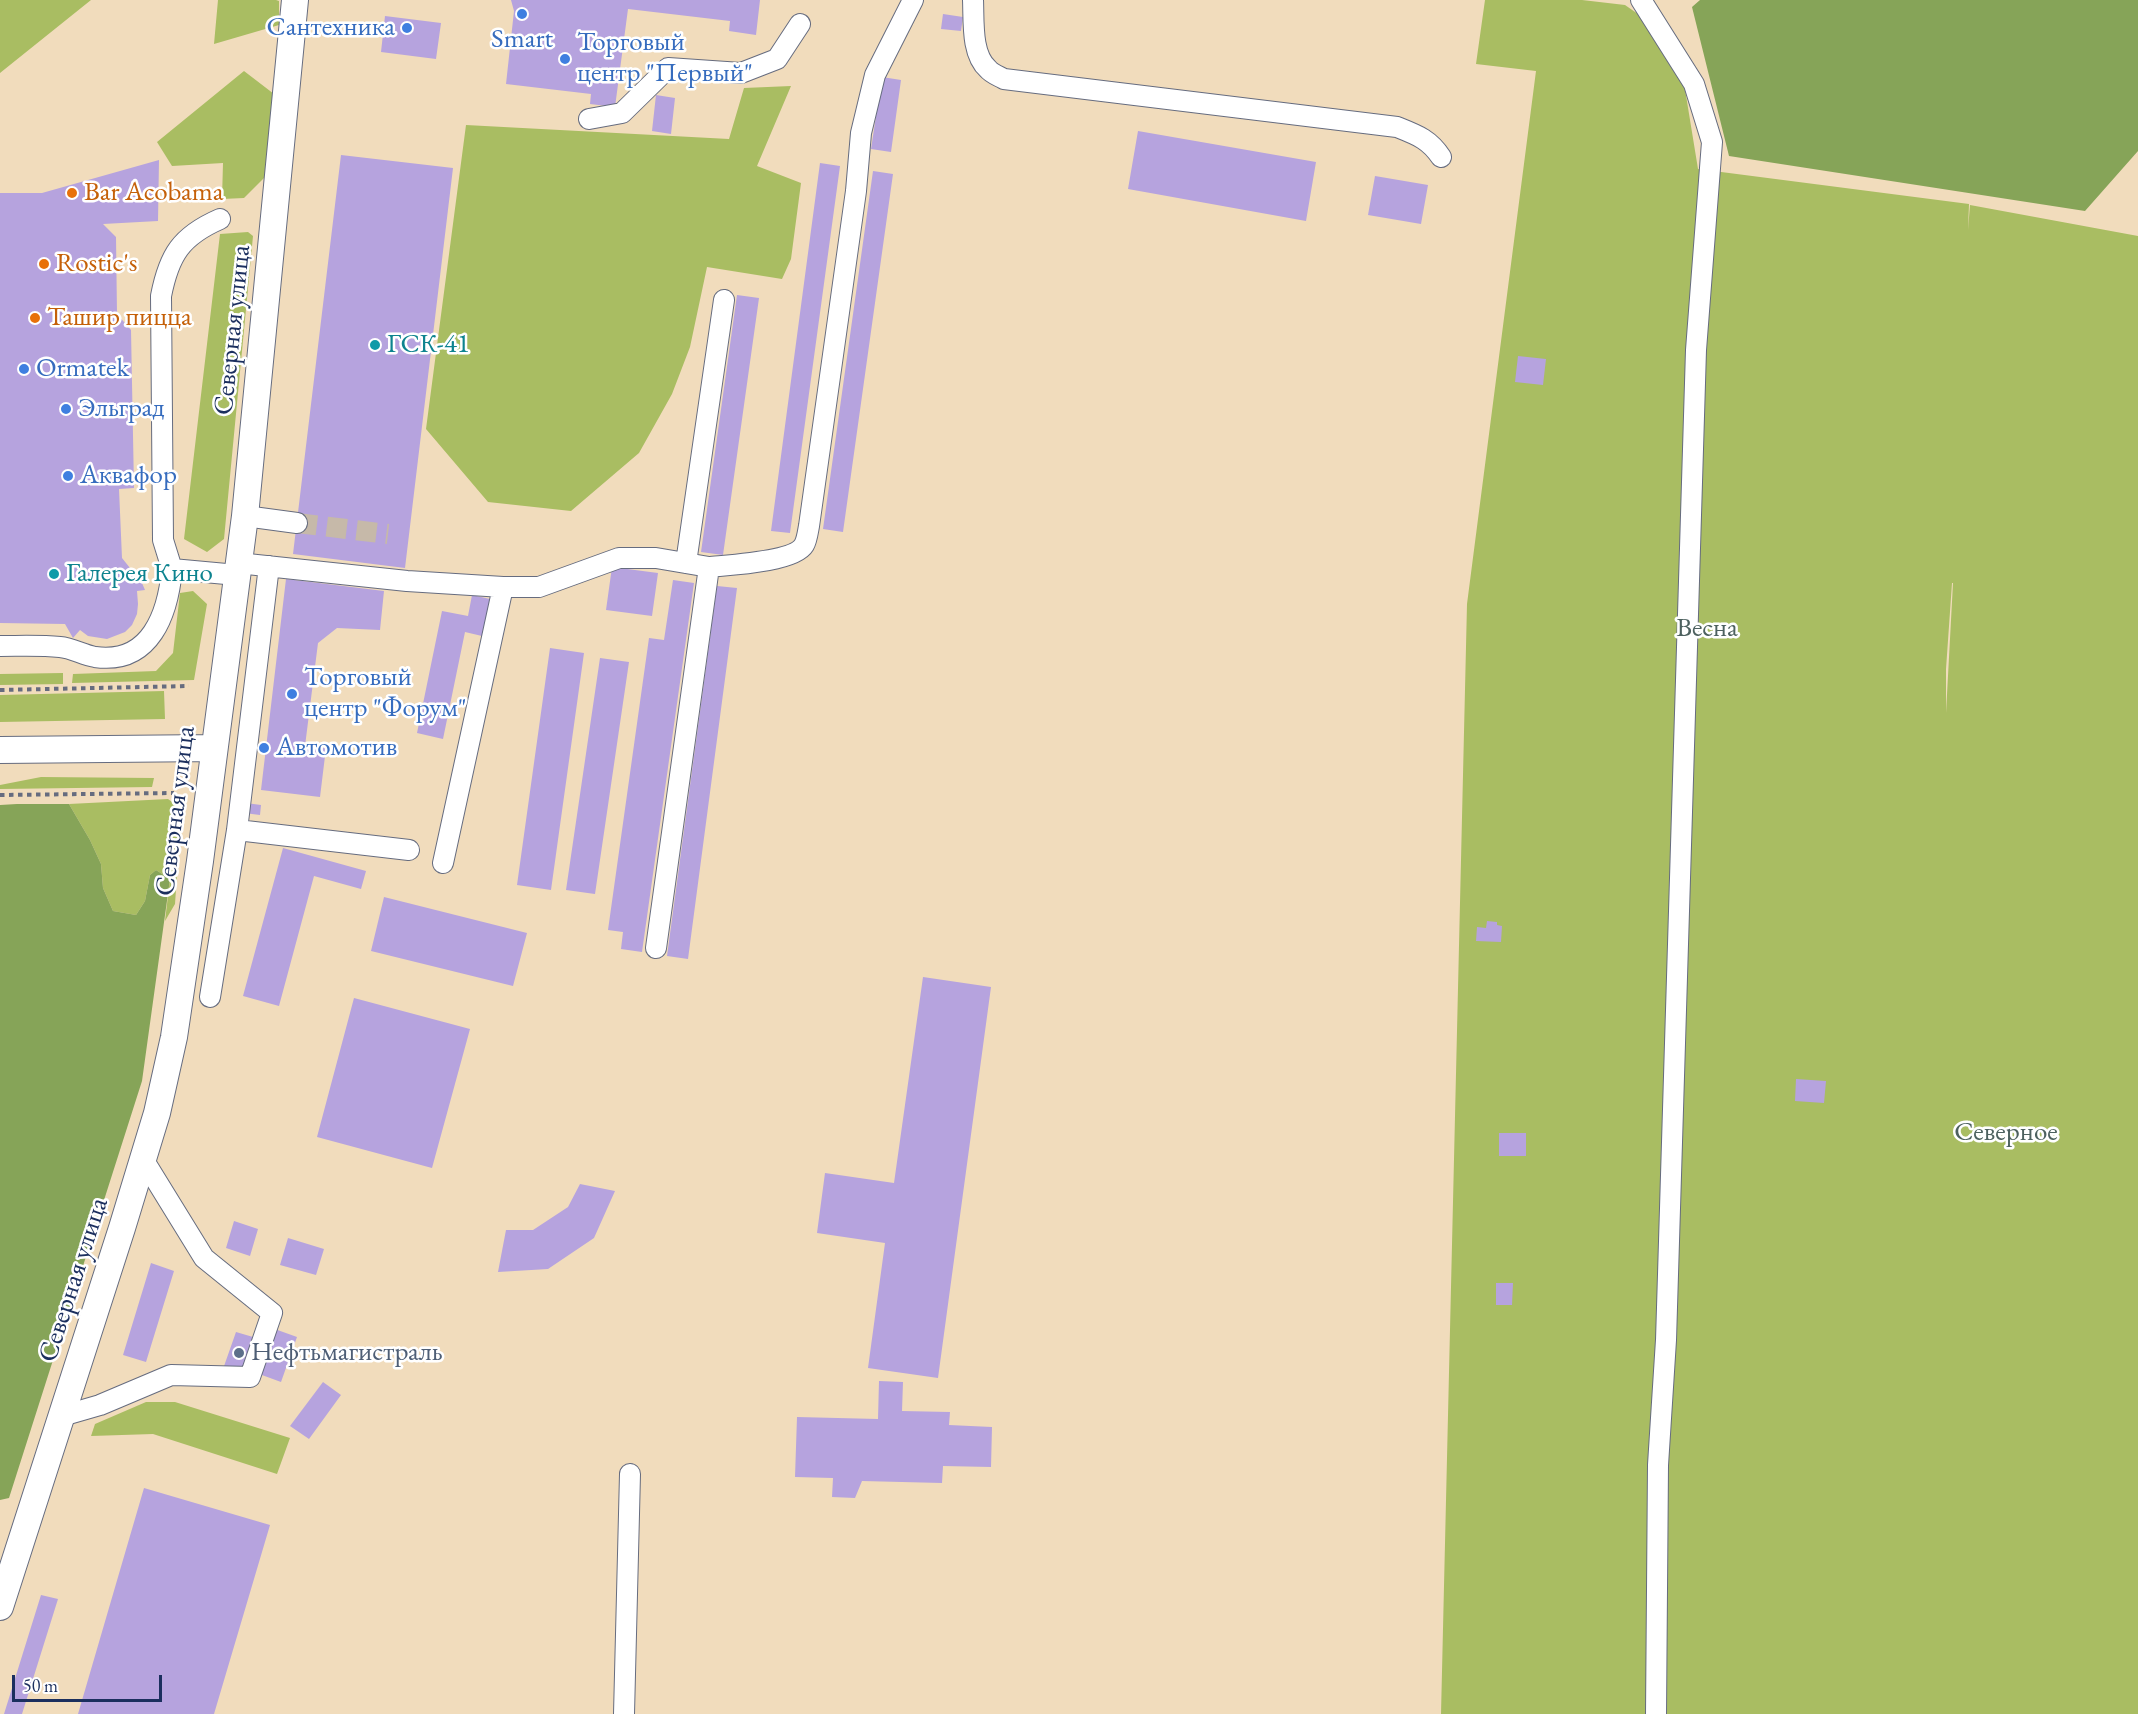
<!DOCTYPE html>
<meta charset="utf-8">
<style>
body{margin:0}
#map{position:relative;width:2138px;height:1714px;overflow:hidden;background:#f1dcbc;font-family:"EB Garamond",serif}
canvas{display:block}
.scale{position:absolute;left:12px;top:1675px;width:150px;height:27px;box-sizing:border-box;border:3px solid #1b2f5e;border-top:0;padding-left:8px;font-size:18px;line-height:21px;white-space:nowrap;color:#1b2f5e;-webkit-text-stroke:4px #fff;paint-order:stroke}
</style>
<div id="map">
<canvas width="2138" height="1714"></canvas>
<div class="scale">50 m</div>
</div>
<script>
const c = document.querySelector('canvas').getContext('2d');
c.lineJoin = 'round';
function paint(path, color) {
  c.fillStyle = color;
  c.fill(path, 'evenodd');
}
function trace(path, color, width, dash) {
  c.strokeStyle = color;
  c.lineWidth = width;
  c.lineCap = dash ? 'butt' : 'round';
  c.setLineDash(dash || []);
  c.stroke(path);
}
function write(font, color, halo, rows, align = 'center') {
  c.font = font + ' "EB Garamond",serif';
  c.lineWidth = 5;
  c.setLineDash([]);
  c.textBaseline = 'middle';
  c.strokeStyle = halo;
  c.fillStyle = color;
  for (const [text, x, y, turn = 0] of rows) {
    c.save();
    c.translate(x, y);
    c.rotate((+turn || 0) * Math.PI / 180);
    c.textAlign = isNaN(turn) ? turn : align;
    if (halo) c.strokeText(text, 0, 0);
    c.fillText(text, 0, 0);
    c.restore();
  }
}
paint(new Path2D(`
 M0 0H91L0 73Z
 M218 0H276L279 1V25L214 44Z
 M1485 0H1582L1625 5 1648 21 1683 77 1698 169 1969 204 1968 230 1970 205 2138 236V1714H1441L1467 604 1536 71 1476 64ZM1952 583H1953L1946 713V669Z
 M244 71 274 94 272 170 244 198 222 199 223 163 172 166 157 142Z
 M791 86 757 166 801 183 791 259 782 279 707 267 690 347 672 394 639 453 571 511 488 502 426 429 466 125 729 139 744 88Z
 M248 232 253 236 224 539 207 552 184 539 220 234Z
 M193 591 207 604 194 680 72 683 73 674 156 671 173 653 180 593Z
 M63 673V684L0 685V674Z
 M164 691 165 719 0 722V695Z
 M41 777 154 778 152 787 0 789V785Z
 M168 799 175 804 182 829 179 845 175 904 165 921 170 879 156 870 150 875 145 901 136 915 113 911 103 888 101 864 90 840 69 804Z
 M146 1402H175L290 1438 277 1474 153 1434 91 1436 95 1424Z`), '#a9bd62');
paint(new Path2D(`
 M1700 0H2138V151L2085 211 1729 156 1692 7Z
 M17 804H69L90 840 101 864 103 888 113 911 136 915 145 901 150 875 156 870 170 879 142 1081 9 1498 0 1500V805Z`), '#86a458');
paint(new Path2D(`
 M511 0H760L756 35 729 31 730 21 628 9 615 107 590 104 591 94 506 84 514 11Z
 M943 14 963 17 961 31 941 29Z
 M385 16 441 23 436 59 381 52Z
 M882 77 901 80 891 152 871 149Z
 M656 95 675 98 671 134 652 131Z
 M1138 131 1316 162 1306 221 1128 189Z
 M341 155 453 168 405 568 293 554Z
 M159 160 158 221 103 224 116 237 117 314 131 330 134 488 119 489 122 558 142 583 145 590 137 591 138 604 137 614 132 625 125 632 107 639 88 636 80 630 73 638 65 624 0 623V193H42Z
 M820 163 840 166 790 533 771 531Z
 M873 171 893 174 843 532 823 529Z
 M1375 176 1428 185 1421 224 1368 215Z
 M737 295 759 298 723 555 701 552Z
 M1518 356 1546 359 1543 385 1515 382Z
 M612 567 658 573 652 616 606 610Z
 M286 579 384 591 380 630 337 628 318 643 305 746 326 748 320 797 261 790Z
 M673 580 694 583 642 952 621 949 623 932 608 930 649 638 664 640Z
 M717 586 737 588 688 959 667 956Z
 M472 595 490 599 482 636 465 632 443 739 417 733 442 611 468 616Z
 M550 648 584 653 551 890 517 885Z
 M600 658 629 662 595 894 566 890Z
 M246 803 261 805 260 815 244 813Z
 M283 848 366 871 361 889 314 876 279 1006 243 996Z
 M384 897 527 933 513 986 371 951Z
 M1487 921 1497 922V925L1502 926 1501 942 1476 941 1477 927 1486 928Z
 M923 977 991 987 938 1378 868 1368 885 1243 817 1233 825 1173 894 1183Z
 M354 998 470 1029 432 1168 317 1137Z
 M1796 1079 1826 1081 1824 1103 1795 1101Z
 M1499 1133H1526V1156H1499Z
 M580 1184 615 1191 594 1238 548 1269 498 1272 506 1230H533L568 1207Z
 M234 1221 258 1229 250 1256 226 1248Z
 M288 1238 324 1249 316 1275 280 1265Z
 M151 1263 174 1271 146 1362 123 1355Z
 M1496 1283H1513L1512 1305H1496Z
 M258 1323 297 1337 281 1382 240 1367 237 1374 223 1369 236 1332 253 1337Z
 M879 1381 903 1382 902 1411 950 1412 949 1425 992 1427 991 1467 943 1466 942 1483 862 1481 855 1498 832 1497 833 1478 795 1477 797 1417 878 1419Z
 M323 1382 341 1395 309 1439 290 1426Z
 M144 1488 270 1525 214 1714H78Z
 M41 1595 58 1599 22 1714H4Z`), '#b6a3de');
trace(new Path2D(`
 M297 523 388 534`), '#c6b9a9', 20, [20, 10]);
const minor = new Path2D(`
 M973 0C974 21 971 54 988 69 992 74 999 76 1004 79L1397 127C1417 135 1429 139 1441 157
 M1641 0 1694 84 1712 142 1696 350 1666 1340 1658 1465 1656 1714
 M589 119 622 113 668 68 741 73 777 59 800 24
 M220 219C181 236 169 255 161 296L163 540 172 569 237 575
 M245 516 297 523
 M238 563 407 581 503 587 443 863
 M686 563 724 300
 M709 567C728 565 794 562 804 545 807 540 808 531 809 526L856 191 861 133 875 75 913 0
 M503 587H539L619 558H656L709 567 656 948
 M0 646C20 646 40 645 60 647 72 648 83 655 95 657 151 665 168 613 172 569
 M237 830 409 850
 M210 997 237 830 269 566
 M62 1416 100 1405 171 1375 250 1377 272 1313 204 1258 143 1159
 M624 1714 630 1474`);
const major = new Path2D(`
 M0 750 214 748
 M0 1607 122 1228 157 1113 174 1037 200 861 245 516 295 0`);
trace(minor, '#666c7f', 22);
trace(major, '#666c7f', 28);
trace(new Path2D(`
 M0 690 189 686
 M0 795 174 793`), '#666c7f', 4, [4.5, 4.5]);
trace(minor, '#fff', 20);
trace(major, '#fff', 26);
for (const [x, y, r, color] of [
 [522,14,6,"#3f7fe0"],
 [407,28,6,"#3f7fe0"],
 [565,59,6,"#3f7fe0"],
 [72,193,6,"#e8710a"],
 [44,264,6,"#e8710a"],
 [35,318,6,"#e8710a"],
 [375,345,6,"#0f9aa8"],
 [24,369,6,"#3f7fe0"],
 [66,409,6,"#3f7fe0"],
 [68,476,6,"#3f7fe0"],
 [54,574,6,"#0f9aa8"],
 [292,694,6,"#3f7fe0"],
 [264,748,6,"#3f7fe0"],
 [239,1353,6,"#5c6f8a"]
]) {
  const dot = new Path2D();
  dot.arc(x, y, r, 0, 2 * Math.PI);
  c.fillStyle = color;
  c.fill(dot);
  trace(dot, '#fff', 2);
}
write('27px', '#366cbe', '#fff', [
 ["Сантехника",395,28,"right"],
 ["Smart",522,40,"center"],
 ["Торговый",577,43],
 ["центр \"Первый\"",577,74],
 ["Ormatek",36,369],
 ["Эльград",78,409],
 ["Аквафор",80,476],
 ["Торговый",304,678],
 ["центр \"Форум\"",304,709],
 ["Автомотив",276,748]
], 'left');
write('27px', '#c56008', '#fff', [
 ["Bar Acobama",84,193],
 ["Rostic's",56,264],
 ["Ташир пицца",47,318]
], 'left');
write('27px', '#1b2f5e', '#fff', [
 ["Северная улица",233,330,-84],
 ["Северная улица",176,811,-83],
 ["Северная улица",74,1280,-72]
]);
write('27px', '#0d838f', '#fff', [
 ["ГСК-41",387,345],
 ["Галерея Кино",66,574]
], 'left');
write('27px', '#4d615f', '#fff', [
 ["Весна",1707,629],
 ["Северное",2006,1133]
]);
write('27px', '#4e5e75', '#fff', [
 ["Нефтьмагистраль",251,1353]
], 'left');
</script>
